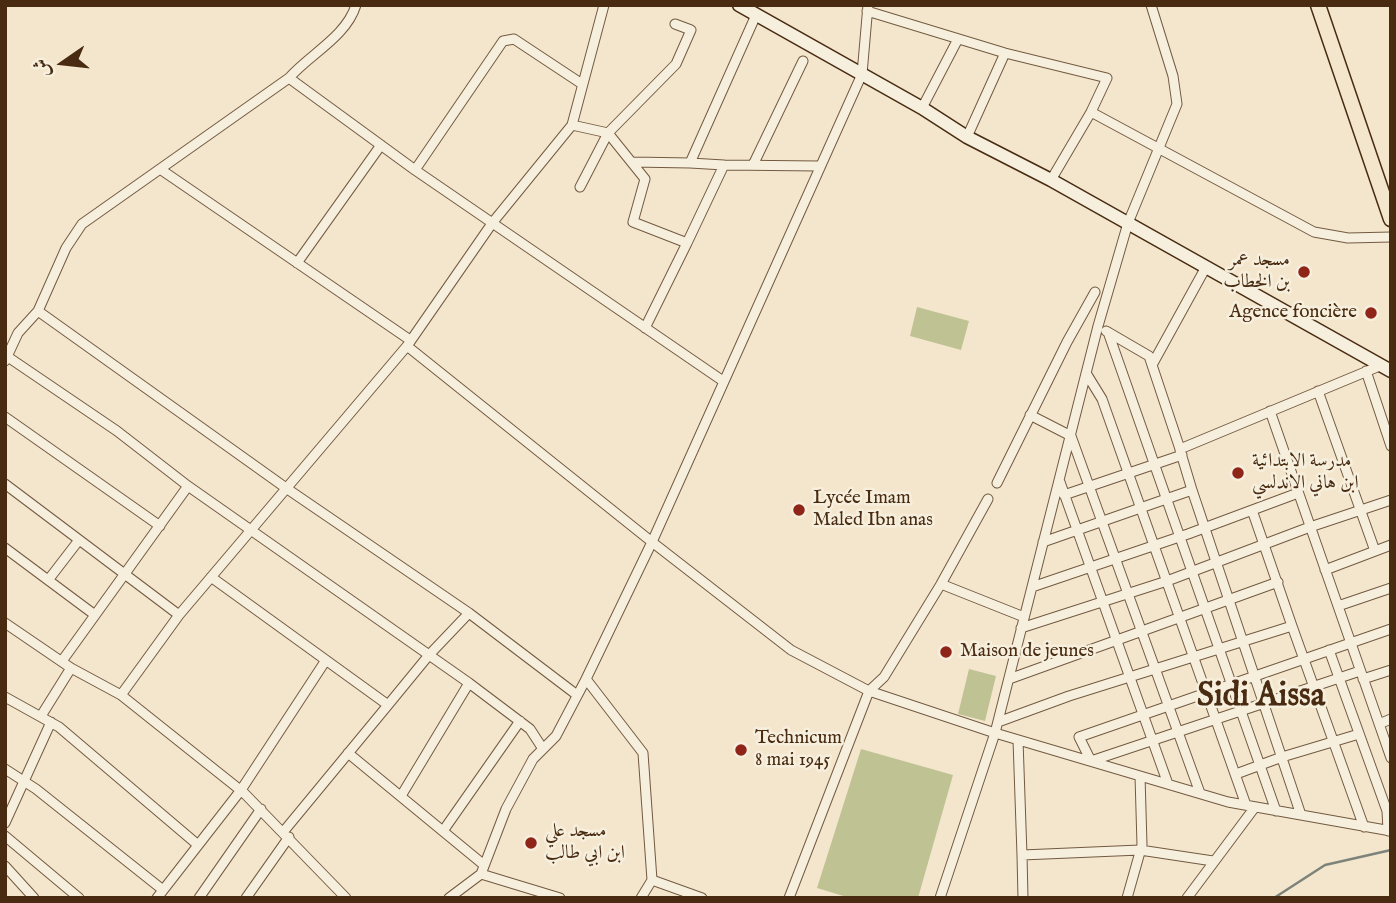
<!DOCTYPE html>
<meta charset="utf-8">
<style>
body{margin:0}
#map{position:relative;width:1396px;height:903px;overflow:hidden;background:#f3e6cc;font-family:"IM FELL English",Amiri,serif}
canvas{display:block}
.frame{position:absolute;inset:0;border:7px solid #482b11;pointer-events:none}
.north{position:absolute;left:28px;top:28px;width:70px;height:70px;-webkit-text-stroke:5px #f7efde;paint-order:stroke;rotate:256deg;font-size:19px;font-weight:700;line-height:28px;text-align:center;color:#482b11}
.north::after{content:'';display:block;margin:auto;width:24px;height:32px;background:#482b11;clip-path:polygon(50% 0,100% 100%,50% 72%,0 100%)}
</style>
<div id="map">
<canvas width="1396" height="903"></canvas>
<div class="frame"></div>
<div class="north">ش</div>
</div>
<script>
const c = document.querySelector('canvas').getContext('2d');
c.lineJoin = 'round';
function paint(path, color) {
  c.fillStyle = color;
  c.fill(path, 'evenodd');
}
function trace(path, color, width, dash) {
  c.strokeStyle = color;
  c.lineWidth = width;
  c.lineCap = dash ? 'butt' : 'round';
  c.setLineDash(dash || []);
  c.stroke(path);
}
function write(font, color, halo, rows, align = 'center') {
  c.font = font + ' "IM FELL English",Amiri,serif';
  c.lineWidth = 5;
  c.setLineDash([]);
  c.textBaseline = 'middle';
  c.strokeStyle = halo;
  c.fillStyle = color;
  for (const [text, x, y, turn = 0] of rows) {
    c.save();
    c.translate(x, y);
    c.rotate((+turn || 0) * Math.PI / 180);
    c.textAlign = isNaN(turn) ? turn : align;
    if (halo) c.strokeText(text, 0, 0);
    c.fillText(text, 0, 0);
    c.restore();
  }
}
paint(new Path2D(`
 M917 307 969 321 961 350 910 336Z
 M969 669 996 676 985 721 958 714Z
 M861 749 953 775 918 898H850L817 888Z`), '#bfc394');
trace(new Path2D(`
 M1274 898 1325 865 1391 850`), '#7d837b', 2.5);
const minor = new Path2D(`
 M867 11 1005 53 1107 78 1091 112 1051 180
 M289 78C310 54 346 37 356 5
 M922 108 958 39
 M1091 112 1314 232 1348 238 1391 237
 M572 125 608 133 645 179 633 222 687 243 724 165 819 166
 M967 137 1005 53
 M633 162 690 163 756 15
 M690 163 724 165
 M753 165 803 61
 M160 169 410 340
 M415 170 503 41 514 39 582 84
 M580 187 608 133 676 64 691 30 675 24
 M297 263 381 145
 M38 311 286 488 469 613 577 695
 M645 328 687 243
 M1106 331 1149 356 1180 449 1382 365
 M1108 332 1276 811
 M407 346 652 542 791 650 869 691 995 733 1228 802 1391 831
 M8 357 117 431 188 486 469 683 530 729 543 749
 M5 361 18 333 38 311 66 248 82 224 289 78 415 170 723 381
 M1152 365 1206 267
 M1366 371 1391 446
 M1086 373 1102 399 1246 805
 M1318 391 1375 551
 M1270 411 1391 758
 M1030 415 1071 436 1200 793
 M5 417 160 526
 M1180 450 1192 490
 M1060 482 1168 784
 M997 483 1067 342 1095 292
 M5 484 179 615
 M1064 495 1182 455
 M1043 542 1192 490 1301 815
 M5 548 95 615
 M1325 570 1391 545
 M211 577 388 705 284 831
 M49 579 79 540
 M941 584 1024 617
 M1032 587 1188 534 1298 493
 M1338 606 1391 588
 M5 623 71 668 121 695 244 793 346 898
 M1292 626 1364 827
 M1021 628 1167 581 1310 527 1391 500
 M1329 650 1387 811 1388 831
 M62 661 188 486
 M1360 671 1091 761 1079 737 1391 629
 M1009 679 1278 582
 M1363 679 1391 670
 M121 695 179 615 407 346 493 222 572 125 604 5
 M5 697 59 727 198 845
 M388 705 429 655 469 613
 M41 716 71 668
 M998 722 1069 696 1292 626 1252 510
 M1379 724 1391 719
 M1018 740 1022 855
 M348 753 484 865
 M5 769 36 789 163 890
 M1236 774 1282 757 1359 734
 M401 796 469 683
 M5 823 51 722
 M443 831 520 721
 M5 836 79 898
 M5 866 34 898
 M481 874 560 898
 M652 880 702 898
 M157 898 241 790 326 660
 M199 898 261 809
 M246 898 289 837
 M449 898 481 874 506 809 533 759 556 736 586 679
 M641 898 652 880 643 753 586 679 652 542 862 74 868 5
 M789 898 869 691 884 677 941 584 988 499
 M940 898 995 733 1098 326 1128 223 1177 104 1173 76 1151 5
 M1023 898 1022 855 1140 850 1213 861
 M1127 898 1142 845 1140 776
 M1187 898 1255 807`);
const secondary = new Path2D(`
 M739 5 922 108 967 137 1051 180 1391 371`);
const primary = new Path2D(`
 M1318 5 1391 219`);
trace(minor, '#735a40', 11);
trace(secondary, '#482b11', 15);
trace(primary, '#482b11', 17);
trace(minor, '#f7efde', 9);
trace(secondary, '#f7efde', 12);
trace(primary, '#f3e6cc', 14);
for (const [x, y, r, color] of [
 [1304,272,7,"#8f2418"],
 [1371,313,7,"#8f2418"],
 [1238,473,7,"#8f2418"],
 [799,510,7,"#8f2418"],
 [946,652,7,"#8f2418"],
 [741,750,7,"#8f2418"],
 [531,843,7,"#8f2418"]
]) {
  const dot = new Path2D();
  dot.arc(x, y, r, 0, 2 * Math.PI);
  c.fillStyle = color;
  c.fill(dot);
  trace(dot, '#f7efde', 2.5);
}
write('19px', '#482b11', '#f7efde', [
 ["مسجد عمر",1290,261,"right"],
 ["بن الخطاب",1290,283,"right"],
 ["Agence foncière",1357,313,"right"],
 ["مدرسة الابتدائية",1252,462],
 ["ابن هاني الاندلسي",1252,484],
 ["Lycée Imam",813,499],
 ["Maled Ibn anas",813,521],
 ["Maison de jeunes",960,652],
 ["Technicum",755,739],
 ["8 mai 1945",755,761],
 ["مسجد علي",545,832],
 ["ابن ابي طالب",545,854]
], 'left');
write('bold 33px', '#482b11', '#f7efde', [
 ["Sidi Aissa",1261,698]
]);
</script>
